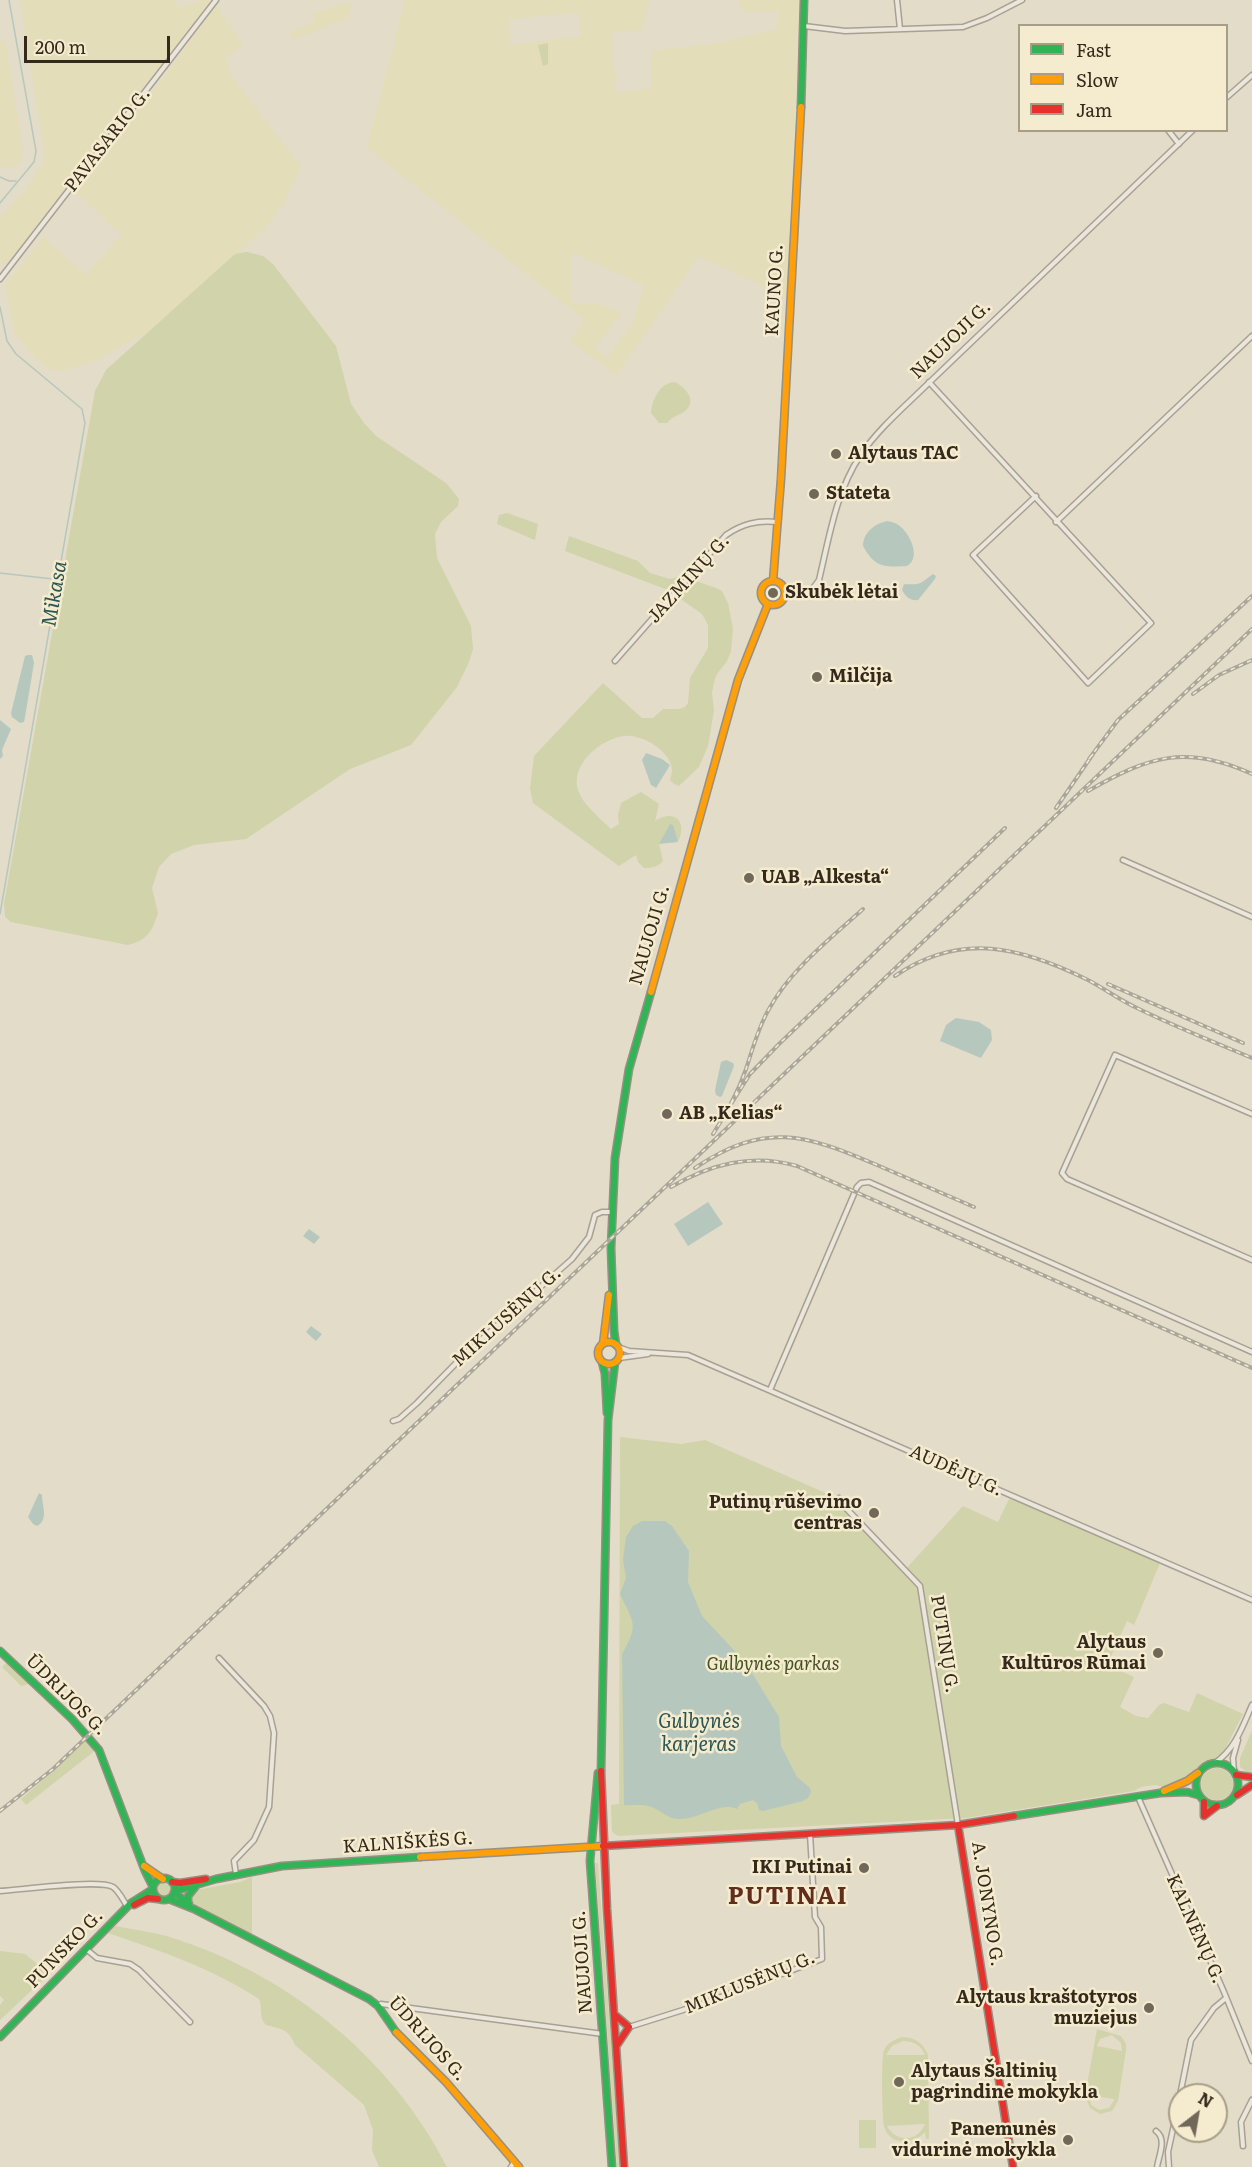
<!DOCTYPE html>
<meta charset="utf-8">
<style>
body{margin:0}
#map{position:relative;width:1252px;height:2167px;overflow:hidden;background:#e3dcc9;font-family:Literata,serif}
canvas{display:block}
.legend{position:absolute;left:1018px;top:24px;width:210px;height:108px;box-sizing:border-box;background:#f5ebce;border:2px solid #a89d87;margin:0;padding:8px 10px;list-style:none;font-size:18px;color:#35291c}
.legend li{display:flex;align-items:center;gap:12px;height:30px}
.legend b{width:30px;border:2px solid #a89d87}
.north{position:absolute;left:1168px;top:2083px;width:60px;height:60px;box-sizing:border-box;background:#f5ebce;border:2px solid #a89d87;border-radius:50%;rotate:31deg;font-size:16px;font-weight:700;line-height:24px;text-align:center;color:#35291c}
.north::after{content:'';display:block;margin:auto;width:21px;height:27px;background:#726859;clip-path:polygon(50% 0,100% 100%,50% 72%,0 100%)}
.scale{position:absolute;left:24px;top:36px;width:146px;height:27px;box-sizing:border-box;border:3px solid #35291c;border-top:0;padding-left:8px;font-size:18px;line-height:21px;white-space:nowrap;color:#35291c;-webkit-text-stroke:4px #f5ebce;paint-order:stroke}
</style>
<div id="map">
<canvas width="1252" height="2167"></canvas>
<ul class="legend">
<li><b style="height:8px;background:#30b455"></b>Fast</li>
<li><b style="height:8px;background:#ff9f0a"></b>Slow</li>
<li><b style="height:8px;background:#e5322d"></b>Jam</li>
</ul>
<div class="north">N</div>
<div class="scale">200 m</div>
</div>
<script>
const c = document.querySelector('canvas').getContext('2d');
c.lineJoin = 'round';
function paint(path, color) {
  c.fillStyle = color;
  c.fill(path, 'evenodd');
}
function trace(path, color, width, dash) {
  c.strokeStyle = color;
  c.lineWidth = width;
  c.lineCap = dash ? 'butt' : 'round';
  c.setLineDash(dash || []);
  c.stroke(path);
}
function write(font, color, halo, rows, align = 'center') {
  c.font = font + ' Literata,serif';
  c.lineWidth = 5;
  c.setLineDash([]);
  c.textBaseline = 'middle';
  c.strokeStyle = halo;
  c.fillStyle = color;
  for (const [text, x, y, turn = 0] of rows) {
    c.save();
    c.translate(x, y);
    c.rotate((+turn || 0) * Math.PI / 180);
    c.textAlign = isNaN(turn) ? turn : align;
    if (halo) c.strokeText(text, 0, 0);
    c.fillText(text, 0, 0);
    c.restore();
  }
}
paint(new Path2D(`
 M20 0H174L178 8 202 0H211L9 261 3 265 0 262V217L24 192 45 159Z
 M405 0H650L642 30 612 33 616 92 652 89 651 51 715 44 775 30 779 11 743 12 738 0H801L786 297 699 256 617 375 570 341 585 320 367 148ZM578 13 581 36 510 45 508 19ZM571 252 645 286 635 313V320L607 358 594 348 622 313 598 304H571Z
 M352 1 348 18 293 40 290 32 314 23 313 14Z
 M217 6 243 46 226 58 231 75 301 166 283 205 266 227 151 330 99 359 63 371 52 370 35 358 15 335 5 285 43 237 86 275 121 235 77 193Z
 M5 41 23 149 21 162 14 167 5 168 0 167V42Z`), '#e3ddb9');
paint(new Path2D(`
 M548 43V64L543 66 538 45Z
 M247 252 263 256 273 264 336 346 351 404 364 423 376 436 446 483 459 499 458 506 441 522 435 534 437 558 471 626 473 649 469 662 457 687 411 745 350 769 246 839 194 845 171 854 159 867 152 888 158 913C152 931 148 940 128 945L11 922 5 917 4 904 95 391 106 370 235 254Z
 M674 382C683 385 697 399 687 409 682 415 675 414 667 423H659L651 413C652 400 659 384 674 382Z
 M507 513 538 524 535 540 497 524 499 515Z
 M569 536 638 561 650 573 670 579 681 576 716 588 722 591 728 603 733 629 731 651 727 661 717 674 714 682 712 693 714 710 708 746 699 767 679 786 674 784 670 780C672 774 673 768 670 762 663 747 640 734 624 736 600 739 570 765 578 790 583 805 600 818 611 829L619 824 618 815 621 803 641 792 659 804 655 821C675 808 688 822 678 842L676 838 659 844 663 861C657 867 653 868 644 868L638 862 636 855 619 866 533 803 530 789 534 756 603 683 642 718H653L663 709H679L685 707 688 703 690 678 708 648V625L702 614 668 590 565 551Z
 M620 1437 681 1444 705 1440 830 1495 904 1571 963 1506 998 1522 1010 1497 1160 1563 1134 1625 1127 1621 1107 1665 1134 1677 1120 1707 1136 1716 1148 1718 1159 1705 1164 1703 1189 1712 1197 1693 1243 1714 1222 1755 1172 1786 1163 1787 1155 1785 1141 1787 1134 1791 966 1818 618 1836 612 1832 611 1805 619 1804Z
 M7 1662 29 1682V1684L21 1686 2 1667Z
 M1252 1730V1772H1247L1240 1767V1758Z
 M87 1738 95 1748 92 1753 26 1805 21 1799 58 1767Z
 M1201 1784a16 16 0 1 1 32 0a16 16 0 1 1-32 0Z
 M595 1863H598L620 2167H617Z
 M252 1877V1935L192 1904 191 1897 196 1890 240 1882Z
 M157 1889a7 7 0 1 1 14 0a7 7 0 1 1-14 0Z
 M115 1926C137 1930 160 1933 182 1941 294 1979 393 2061 447 2167H379L372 2150 373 2130 364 2105 295 2045C289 2029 281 2029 266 2025 258 2017 263 2008 259 1999 212 1968 160 1951 108 1933Z
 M0 1951 25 1954 47 1972 48 1975 0 2020V2005L4 2000 0 1996Z
 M1097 2029 1121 2036 1126 2044V2050L1118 2101 1112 2111 1100 2114 1090 2108 1085 2096ZM1112 2035 1121 2043 1122 2051 1097 2046 1100 2039ZM1089 2095 1114 2099V2100L1109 2108 1099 2110 1091 2105Z
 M903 2037C916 2038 923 2043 928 2055L929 2139H926L925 2132C913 2145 889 2146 884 2126 882 2117 881 2057 884 2050 888 2042 895 2039 903 2037ZM903 2041C913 2041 921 2045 925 2055H886L892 2046ZM925 2124C918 2142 896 2143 887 2126Z
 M859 2120H876V2148H859Z`), '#d1d3ab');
paint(new Path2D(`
 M887 521C892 522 897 523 901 527 911 536 921 558 907 566 884 567 875 568 863 546 863 533 874 524 887 521Z
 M933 574 936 576 935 579 918 600C910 601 906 597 902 590L904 584C922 585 919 584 933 574Z
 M28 655H32L34 663 25 717 24 722 20 723 12 717 11 713 25 656Z
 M0 720 11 729 2 750 3 756 0 759Z
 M646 753 662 759 670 765 656 788 651 785 642 760Z
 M670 824 673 825 678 842 659 844Z
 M956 1018 979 1022 991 1030 992 1040 981 1058 940 1041 946 1025Z
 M726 1060 733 1063 734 1066 722 1096 720 1097 716 1095 715 1090 721 1062Z
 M708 1202 723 1224 688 1246 674 1224Z
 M309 1229 320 1237 314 1244 303 1236Z
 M311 1326 322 1334 316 1341 306 1332Z
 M39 1493 42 1495C42 1506 49 1520 37 1526L33 1524 28 1517Z
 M642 1521H665L672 1526 689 1551 688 1582 702 1616 746 1663 779 1717 781 1746 797 1777 810 1788 811 1792 808 1798 803 1801 763 1811 759 1810 757 1803 753 1800 740 1804 737 1809C720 1801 699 1820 678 1819 667 1819 659 1808 648 1806 641 1804 632 1806 624 1805L622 1654C639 1624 634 1624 620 1594L626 1578 623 1560 626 1537 633 1526Z`), '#b6c8bd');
trace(new Path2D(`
 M0 177 9 181H16
 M0 203 34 162 36 151 9 0
 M0 307 7 341 16 354 82 409 85 423 0 914
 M0 573 53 579 58 577`), '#b6c8bd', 1.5);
const street = new Path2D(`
 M897 0 900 29
 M804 26 845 31 963 27 987 18 1022 0
 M1226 98 1252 75
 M1168 130 1179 144
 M0 279 216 0
 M929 382 1151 623 1088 683 973 555 1036 496
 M1056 522 1252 336
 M785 594 807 596 819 580C829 538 836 492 860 456 874 435 893 417 911 400L1193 130
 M615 661 726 535C742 524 757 520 777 522
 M1123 860 1252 917
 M1252 1114 1115 1055 1062 1173 1067 1179 1252 1260
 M618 1347 629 1351 688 1355 1252 1600
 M619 1358 648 1354
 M770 1390 857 1187 861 1183 869 1182 1252 1352
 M393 1421 399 1419 417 1403 466 1353 572 1259 589 1237 595 1215 602 1212H611
 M839 1498 844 1506 920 1586 958 1825
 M219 1658 264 1706 270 1716 274 1733 269 1807 254 1840 234 1861 236 1874
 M1215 1763C1235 1749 1242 1728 1252 1705
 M1234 1772 1233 1758 1238 1740
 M1138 1797 1224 1992 1252 2061
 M0 1891C20 1890 99 1879 113 1887 119 1891 123 1900 127 1906
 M86 1949 97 1958 130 1964 139 1970 190 2022
 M378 2006 381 2004 603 2034
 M629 2027 702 2004 822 1959 821 1927 815 1917 810 1834
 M1180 2095 1191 2040 1214 2008 1226 1998
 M1156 2131C1167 2139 1159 2155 1157 2167
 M1243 2146 1241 2122 1252 2100
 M511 2167 514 2162
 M1169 2167 1168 2152 1180 2097`);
const fast = new Path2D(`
 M801 107 804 0
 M616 1345 614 1331 611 1248 615 1158 629 1069 651 992
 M602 1362 605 1374 607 1413
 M0 1651 72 1719 99 1750 145 1871 153 1887
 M1196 1784a21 21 0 1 1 42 0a21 21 0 1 1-42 0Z
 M601 1771 608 1420 615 1362
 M598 1773 590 1861 612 2167
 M1014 1816 1160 1793 1187 1792 1198 1795
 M153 1889a11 11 0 1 1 22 0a11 11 0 1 1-22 0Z
 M175 1891 216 1879 282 1866 420 1857
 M174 1892 189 1904
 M169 1899 194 1909 369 1999 378 2006 396 2032
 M188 1903V1896L196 1886
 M0 2037 131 1903 153 1889`);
const slow = new Path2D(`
 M773 581 781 479 801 107
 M761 593a12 12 0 1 1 24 0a12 12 0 1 1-24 0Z
 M651 992 738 680 768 604
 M598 1353a11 11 0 1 1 22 0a11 11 0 1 1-22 0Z
 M603 1344 609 1295
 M1164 1791 1187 1781 1198 1773
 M420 1857 603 1846
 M144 1866 163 1879
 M396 2032 446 2082 519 2167`);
const jam = new Path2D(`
 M601 1771 607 1909 624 2167
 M1236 1775 1252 1777
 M1237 1795 1252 1785
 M1204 1802V1816L1217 1806
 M958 1825 1013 2167
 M603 1846 958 1825 1014 1816
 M172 1882 180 1883 206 1879
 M134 1905 148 1898 158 1899
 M615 2015 629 2027 617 2045`);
trace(street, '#a8a193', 7);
trace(fast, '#979083', 9);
trace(slow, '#979083', 9);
trace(jam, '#979083', 9);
trace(street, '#ebe6db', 4);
trace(fast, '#30b455', 6);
trace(slow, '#ff9f0a', 6);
trace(jam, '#e5322d', 6);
const rail = new Path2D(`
 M1193 694 1219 675 1252 660
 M1089 759 1118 720 1252 596
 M1088 791C1149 756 1186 744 1252 774
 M1056 808 1093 754
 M895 976C961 931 1021 947 1088 980 1105 989 1121 1001 1139 1009 1176 1027 1214 1042 1252 1058
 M1108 984 1243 1043
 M731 1104 750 1074 779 1044 1005 828
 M713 1134C726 1114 738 1092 746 1069 753 1048 758 1028 769 1009 791 969 830 939 863 909
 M695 1168C765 1121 805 1134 877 1165 909 1179 942 1193 974 1207
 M671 1187C711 1164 752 1153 797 1166L1252 1368
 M0 1811 53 1769 1252 629`);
trace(rail, '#aaa69c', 4);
trace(rail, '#f5ebce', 1.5, [4.5]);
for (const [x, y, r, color] of [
 [836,454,6,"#726859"],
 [814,494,6,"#726859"],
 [773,593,6,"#726859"],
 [817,677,6,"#726859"],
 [749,878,6,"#726859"],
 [667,1114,6,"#726859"],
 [874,1513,6,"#726859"],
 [1158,1653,6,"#726859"],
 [864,1868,6,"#726859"],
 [1149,2008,6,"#726859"],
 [899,2082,6,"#726859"],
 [1068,2140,6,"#726859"]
]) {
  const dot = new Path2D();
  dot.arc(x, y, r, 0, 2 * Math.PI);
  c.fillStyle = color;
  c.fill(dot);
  trace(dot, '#f5ebce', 2);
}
write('18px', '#35291c', '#f5ebce', [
 ["PAVASARIO G.",108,140,-52],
 ["KAUNO G.",775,290,-87],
 ["NAUJOJI G.",951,340,-44],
 ["JAZMINŲ G.",689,579,-48],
 ["NAUJOJI G.",650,935,-74],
 ["MIKLUSĖNŲ G.",507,1317,-42],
 ["AUDĖJŲ G.",956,1471,24],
 ["PUTINŲ G.",944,1644,81],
 ["ŪDRIJOS G.",66,1695,45],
 ["KALNIŠKĖS G.",408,1843,-4],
 ["A. JONYNO G.",987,1904,81],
 ["KALNĖNŲ G.",1195,1929,66],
 ["PUNSKO G.",65,1949,-46],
 ["NAUJOJI G.",583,1962,-94],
 ["MIKLUSĖNŲ G.",750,1983,-22],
 ["ŪDRIJOS G.",427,2039,48]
]);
write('bold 18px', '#35291c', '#f5ebce', [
 ["Alytaus TAC",848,454],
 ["Stateta",826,494],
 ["Skubėk lėtai",785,593],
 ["Milčija",829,677],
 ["UAB „Alkesta“",761,878],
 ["AB „Kelias“",679,1114],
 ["Putinų rūševimo",862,1503,"right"],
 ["centras",862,1524,"right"],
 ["Alytaus",1146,1643,"right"],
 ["Kultūros Rūmai",1146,1664,"right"],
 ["IKI Putinai",852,1868,"right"],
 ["Alytaus kraštotyros",1137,1998,"right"],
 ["muziejus",1137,2019,"right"],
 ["Alytaus Šaltinių",911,2072],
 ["pagrindinė mokykla",911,2093],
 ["Panemunės",1056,2130,"right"],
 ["vidurinė mokykla",1056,2151,"right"]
], 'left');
write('italic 18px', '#445222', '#f5ebce', [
 ["Gulbynės parkas",773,1665]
]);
write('italic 20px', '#2b5654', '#f5ebce', [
 ["Mikasa",55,594,-80],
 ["Gulbynės",699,1722],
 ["karjeras",699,1745]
]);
c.letterSpacing = '1.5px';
write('bold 24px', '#622d1b', '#f5ebce', [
 ["PUTINAI",788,1897]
]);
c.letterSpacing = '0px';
</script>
